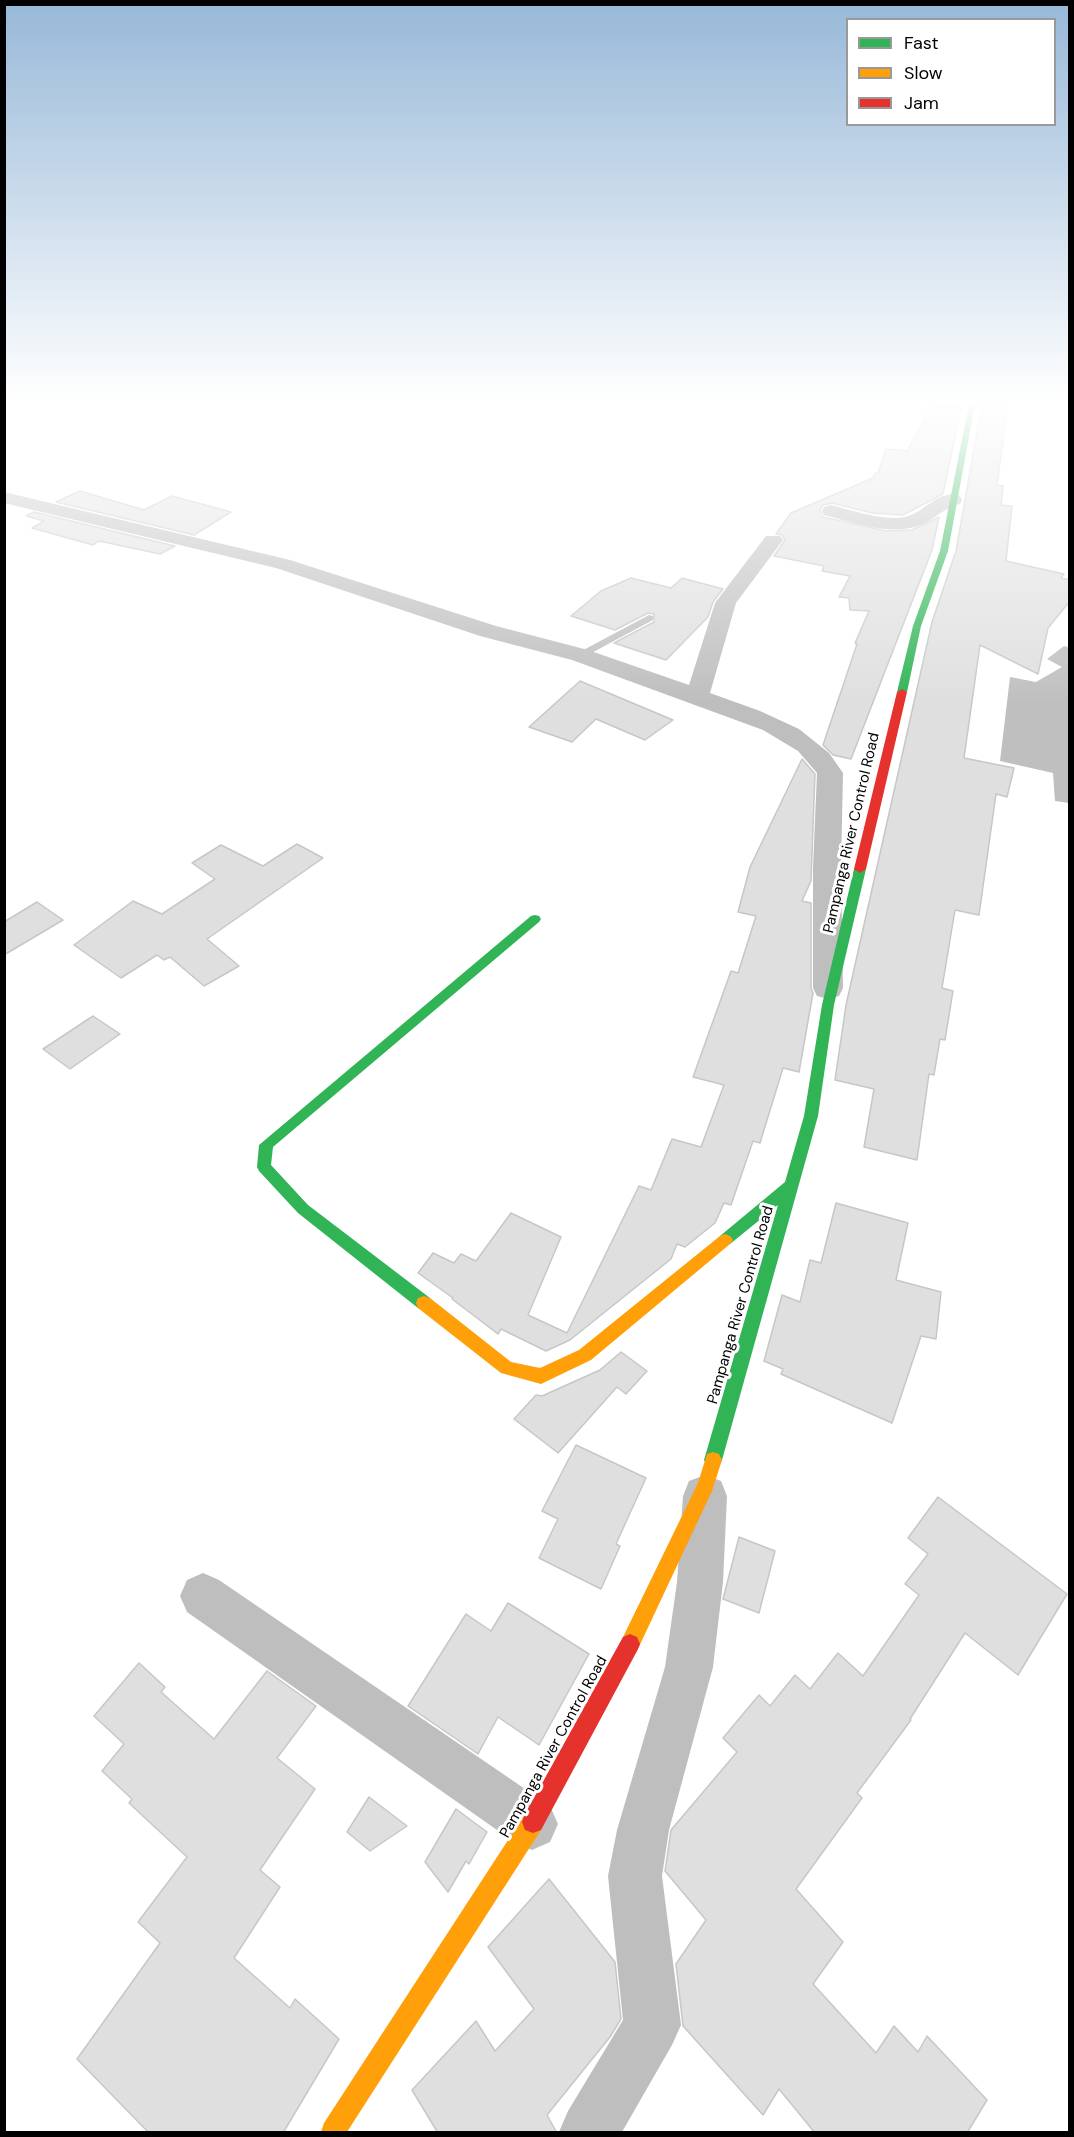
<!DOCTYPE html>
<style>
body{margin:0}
#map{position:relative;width:1074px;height:2137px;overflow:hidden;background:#fff;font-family:"DM Sans",sans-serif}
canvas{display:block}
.frame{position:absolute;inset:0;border:6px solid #000;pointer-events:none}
.legend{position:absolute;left:846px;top:18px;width:210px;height:108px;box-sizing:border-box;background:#fff;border:2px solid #999;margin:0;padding:8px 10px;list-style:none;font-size:18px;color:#000}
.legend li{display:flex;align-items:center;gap:12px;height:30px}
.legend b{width:30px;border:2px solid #999}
</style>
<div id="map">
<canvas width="1074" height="2137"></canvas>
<div class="frame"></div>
<ul class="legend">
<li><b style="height:8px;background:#30b455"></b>Fast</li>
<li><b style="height:8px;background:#ff9f0a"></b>Slow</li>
<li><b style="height:8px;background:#e5322d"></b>Jam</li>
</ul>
</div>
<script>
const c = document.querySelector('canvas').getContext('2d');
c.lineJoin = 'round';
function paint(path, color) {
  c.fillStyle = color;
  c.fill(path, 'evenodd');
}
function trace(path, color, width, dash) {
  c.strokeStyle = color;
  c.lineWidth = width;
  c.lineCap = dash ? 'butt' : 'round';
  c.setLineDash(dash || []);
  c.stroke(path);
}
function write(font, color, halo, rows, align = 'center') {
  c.font = font + ' "DM Sans",sans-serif';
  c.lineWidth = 6;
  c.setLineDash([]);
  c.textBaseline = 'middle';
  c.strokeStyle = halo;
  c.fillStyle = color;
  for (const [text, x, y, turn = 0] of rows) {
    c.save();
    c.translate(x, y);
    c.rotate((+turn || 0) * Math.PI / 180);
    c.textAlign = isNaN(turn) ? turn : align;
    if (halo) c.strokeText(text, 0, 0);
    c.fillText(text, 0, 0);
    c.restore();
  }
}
paint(new Path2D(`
 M1064 646 1070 648 1069 803 1055 801 1053 773 1000 761 1010 677 1036 682 1062 667 1047 659Z`), '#bfbfbf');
const building = new Path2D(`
 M932 404H962L943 494 903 515 872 513 832 503 823 505 820 510 823 517 886 531 912 530 939 517 932 550 851 759 833 755 823 745 857 644 855 643 869 611 850 610 849 598 839 597 850 576 822 571 824 566 774 556 785 540 782 535 776 534 791 513 873 478 875 473H878L886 449 907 451Z
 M982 404 1008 406 997 485 1003 486 1001 505 1012 506 1006 561 1064 574 1061 578 1070 580V601L1048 628 1038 674 980 645 964 758 1014 768 1007 797 996 794 979 915 955 910 942 988 953 991 945 1040 940 1039 934 1075 929 1074 917 1160 864 1147 874 1089 835 1080 846 1005 932 622 956 551Z
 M80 491 144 510 172 496 231 512 194 535 56 502Z
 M34 512 175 546 160 554 99 541 93 545 32 528 44 521 26 516Z
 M631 578 671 588 682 578 723 589 713 602 708 617 666 660 614 643 654 622V614L648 613 615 630 571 616 601 591Z
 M580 681 673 720 645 740 596 719 572 742 529 727Z
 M802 759 815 774 811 881 802 901 811 903V988L813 993 799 1072 783 1068 760 1143 753 1141 731 1205 724 1203 715 1223 685 1247 677 1244 671 1259 570 1340 546 1351 501 1329 498 1334 452 1299 453 1298 418 1273 433 1253 454 1263 461 1254 476 1261 511 1213 561 1237 528 1315 567 1333 639 1186 651 1190 672 1139 701 1147 724 1085 693 1077 731 971 738 973 756 916 738 912 750 867Z
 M297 844 323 858 207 939 239 966 204 986 170 957 164 960 157 955 121 978 74 945 133 901 162 914 215 879 192 863 221 845 263 866Z
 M37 902 63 920 4 955V922Z
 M93 1016 120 1034 70 1069 43 1049Z
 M836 1203 908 1223 896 1280 941 1292 936 1339 921 1336 892 1423 781 1374 783 1369 764 1361 782 1295 800 1302 810 1260 821 1263Z
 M621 1352 647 1371 626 1394 617 1387 558 1453 514 1419 536 1395 542 1396 600 1370Z
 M576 1445 646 1478 616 1544 620 1546 601 1589 539 1558 558 1519 542 1511Z
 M938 1497 1067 1594 1018 1675 965 1633 910 1719 911 1720 857 1793 862 1798 796 1889 843 1942 813 1984 876 2053 894 2026 918 2052 927 2036 987 2100 967 2133H815L779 2089 763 2115 683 2026 676 1964 706 1920 665 1871 671 1830 737 1752 723 1738 759 1695 770 1706 795 1675 810 1689 838 1653 863 1676 919 1595 905 1584 928 1554 908 1538Z
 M739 1537 775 1551 759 1613 723 1599Z
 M508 1603 589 1654 539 1745 498 1717 478 1754 408 1706 466 1614 491 1631Z
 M139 1663 165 1687 161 1692 214 1739 267 1671 316 1706 277 1758 315 1789 260 1870 280 1887 234 1958 290 2008 295 1999 339 2039 283 2133H149L77 2059 160 1943 138 1922 187 1857 129 1803 132 1799 102 1771 124 1744 94 1716Z
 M369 1797 407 1826 370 1851 347 1832Z
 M456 1809 487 1832 469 1864 466 1861 448 1892 425 1862Z
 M549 1879 615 1962 621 2019 610 2037 547 2115 557 2133H438L412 2090 476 2021 495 2051 534 2009 488 1947Z`);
paint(building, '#dfdfdf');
trace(building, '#c7c7c7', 1.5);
paint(new Path2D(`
 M649 615 653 616V620L584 657H576L574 655Z`), '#bebebe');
paint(new Path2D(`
 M4 492 290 560 496 626 588 650 689 685 715 603 766 536H780L783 540 736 603 710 693 760 711 799 729 829 753 843 773 841 868 843 988 839 996 828 999 817 996 813 988V868L817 773 798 751 763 730 572 660 480 636 276 568 4 503Z
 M953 494 960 496 962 500 960 504C944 508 936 518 923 524 893 538 853 522 824 515L822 511 824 507 831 505C851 510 892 524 911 515 927 508 934 496 953 494Z
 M705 1475 721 1481 727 1496 723 1582 713 1667 669 1830 662 1876 681 2025 672 2045 622 2132H559L568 2111 623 2020 608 1876 617 1830 665 1667 677 1582 683 1496 689 1481Z
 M203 1573 219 1580 550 1806 558 1824 550 1842 532 1850 514 1842 187 1612 180 1596 187 1580Z`), '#bebebe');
paint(new Path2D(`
 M969 404H975L948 551 921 626 907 692 902 695 897 692 913 626 940 551Z
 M860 865 866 869 834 1005 818 1116 722 1460 719 1466 713 1468 707 1466 704 1460 778 1205 730 1244 725 1246 720 1244 717 1240 720 1236 785 1182 804 1116 822 1005 854 869Z
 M535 915 539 916 541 919 539 922 273 1147 271 1165 308 1205 430 1298 432 1303 430 1308 424 1310 418 1308 298 1213 259 1171 257 1167 259 1145 531 916Z`), '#30b455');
paint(new Path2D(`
 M725 1234 730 1236 733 1240 730 1244 591 1360 541 1384 501 1373 418 1308 416 1303 418 1298 424 1296 430 1298 511 1362 540 1368 579 1350 720 1236Z
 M713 1452 719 1454 722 1460 712 1491 637 1651 630 1654 623 1651 620 1644 623 1637 698 1483 707 1454Z
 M533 1811 541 1814 544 1822 541 1830 347 2132H321L324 2123 525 1814Z`), '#ff9f0a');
paint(new Path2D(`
 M902 689 907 692 866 869 860 873 854 869 897 692Z
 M630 1634 637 1637 640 1644 637 1651 541 1830 533 1833 525 1830 522 1822 525 1814 623 1637Z`), '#e5322d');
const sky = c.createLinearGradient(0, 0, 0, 703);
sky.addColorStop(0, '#97b8d8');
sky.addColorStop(0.57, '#fff');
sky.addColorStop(1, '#ffffff00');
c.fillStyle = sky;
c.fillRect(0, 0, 1074, 703);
write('15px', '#000', '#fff', [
 ["Pampanga River Control Road",852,833,-77],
 ["Pampanga River Control Road",741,1305,-74],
 ["Pampanga River Control Road",554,1747,-61]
]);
</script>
